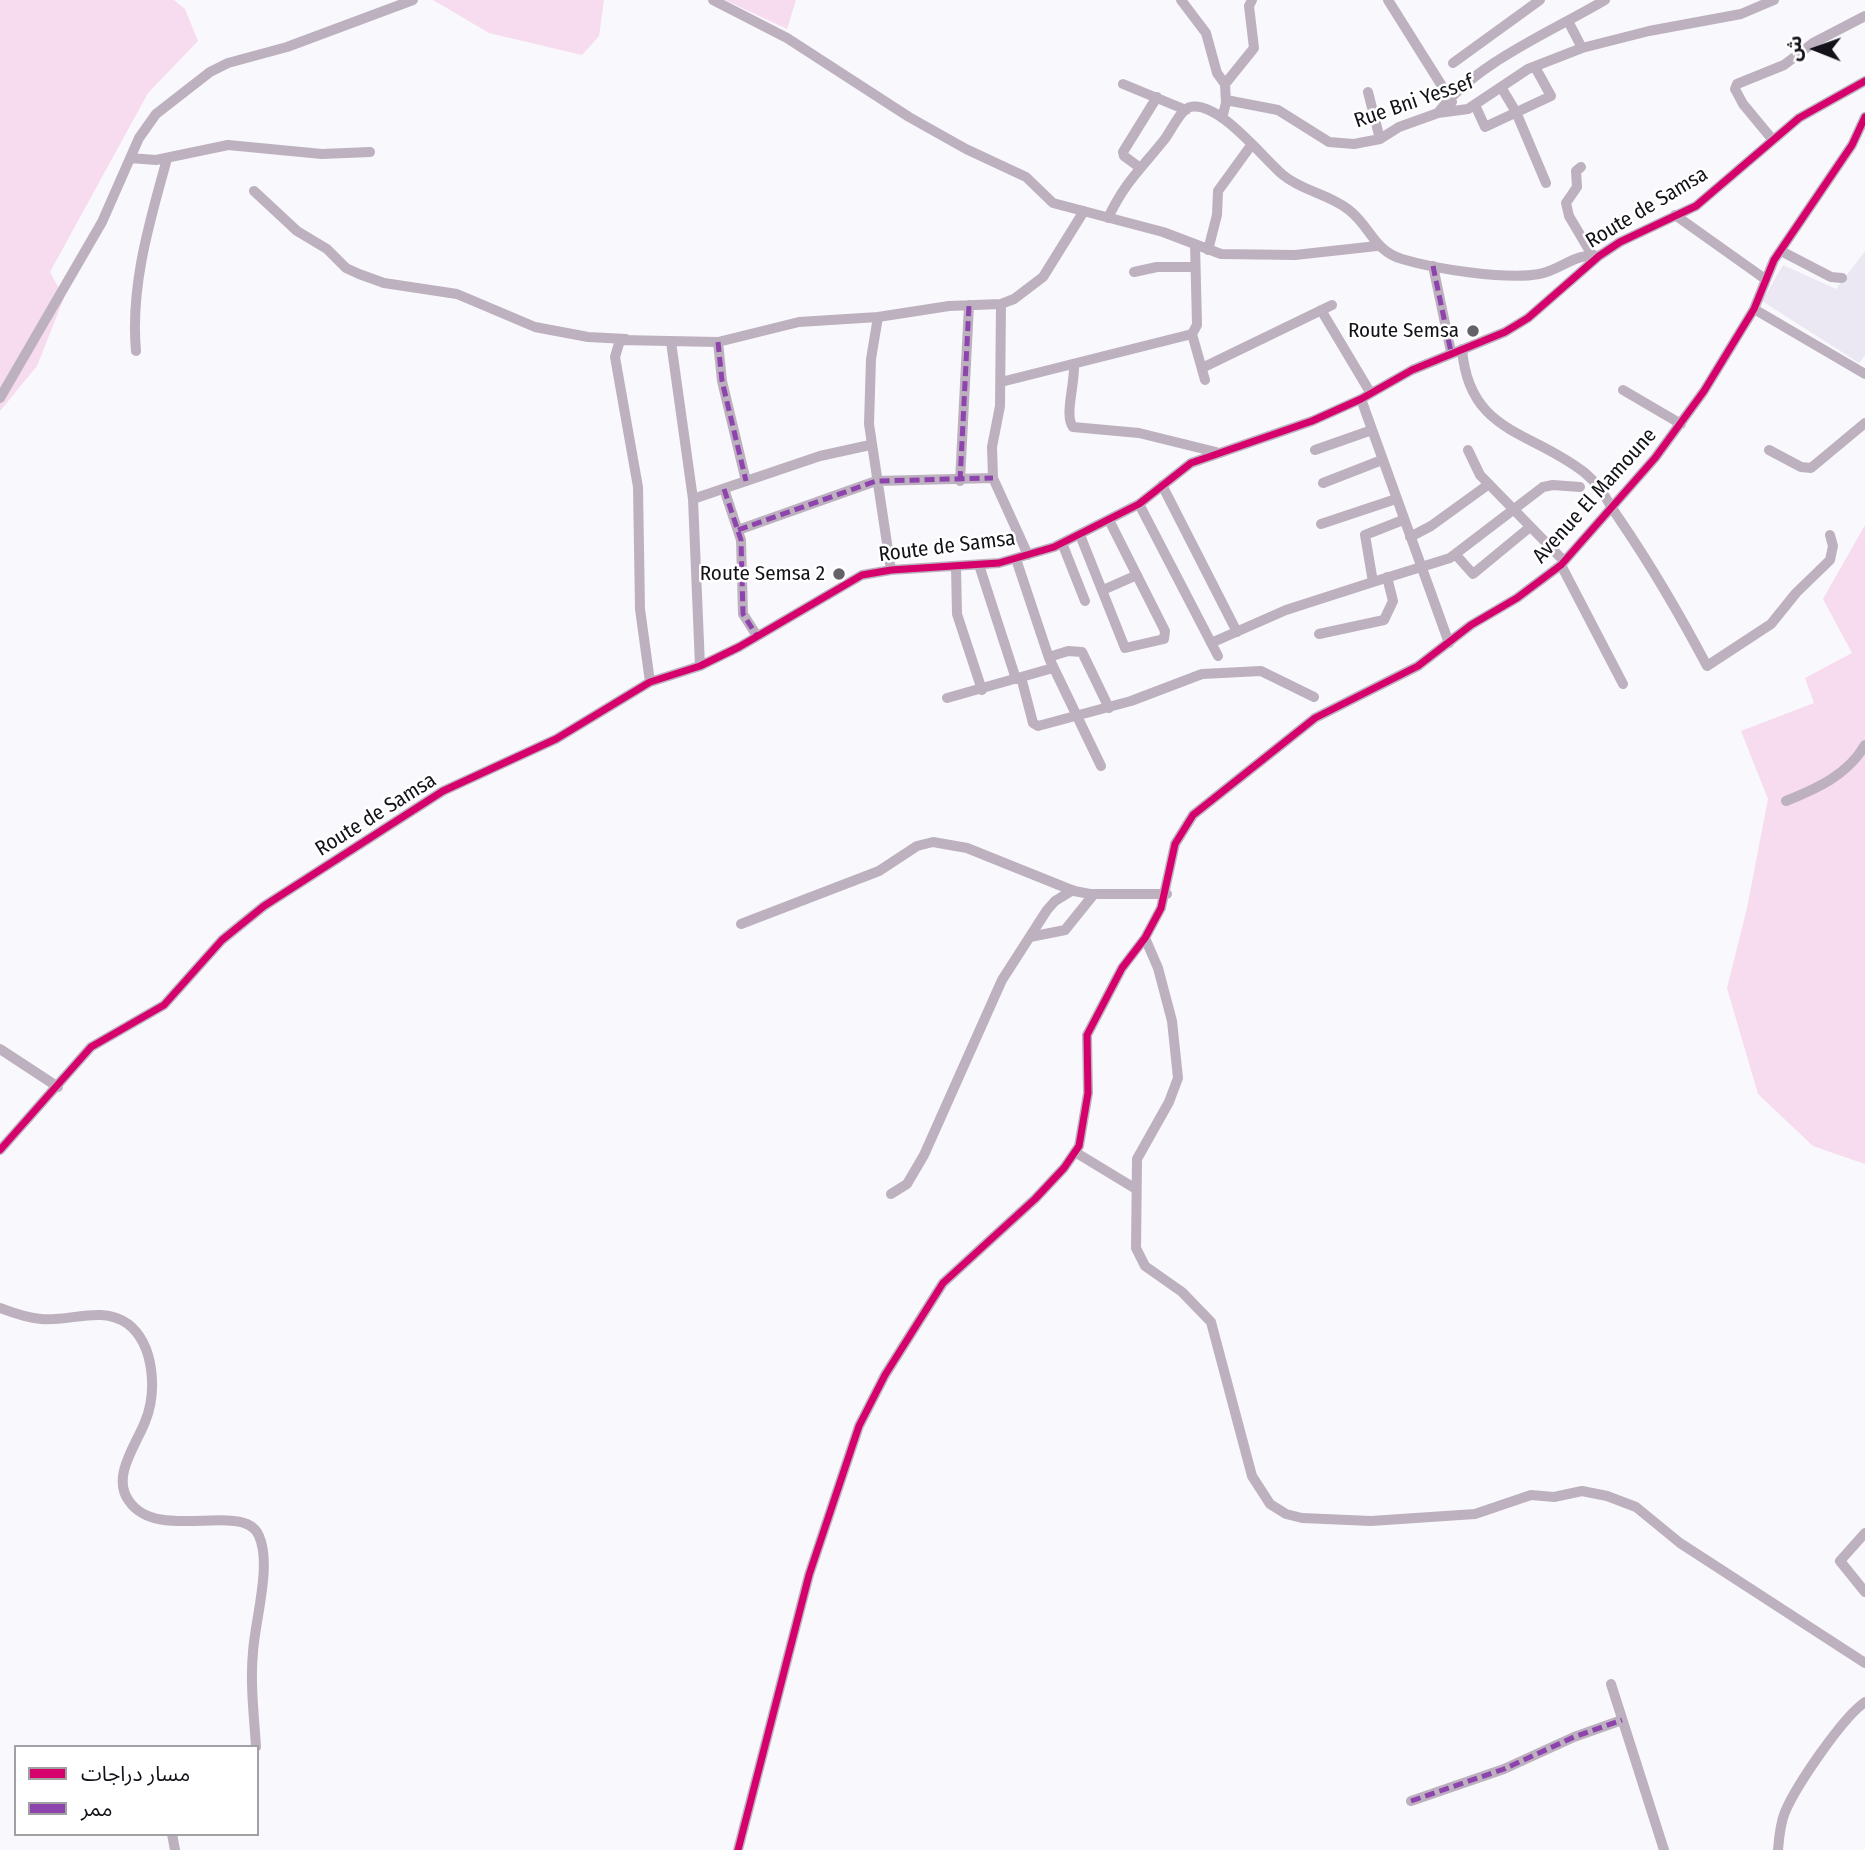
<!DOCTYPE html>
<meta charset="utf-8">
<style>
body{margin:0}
#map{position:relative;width:1865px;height:1850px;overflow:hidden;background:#f9f8fc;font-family:"Fira Sans Condensed","Noto Sans Arabic",sans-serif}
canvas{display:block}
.legend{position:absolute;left:14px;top:1745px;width:245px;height:91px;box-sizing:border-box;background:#fff;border:2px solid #a1a0a3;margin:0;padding:9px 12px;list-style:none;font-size:21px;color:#141219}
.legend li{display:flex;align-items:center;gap:14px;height:35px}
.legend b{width:35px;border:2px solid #a1a0a3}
.north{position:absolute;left:1781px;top:14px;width:70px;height:70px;-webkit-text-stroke:5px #fff;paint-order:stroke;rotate:271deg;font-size:19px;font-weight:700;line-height:28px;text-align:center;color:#141219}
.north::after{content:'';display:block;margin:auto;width:24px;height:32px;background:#141219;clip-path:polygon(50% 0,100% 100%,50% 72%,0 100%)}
</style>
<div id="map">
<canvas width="1865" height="1850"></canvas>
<ul class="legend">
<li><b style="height:9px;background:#d6006c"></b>مسار دراجات</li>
<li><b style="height:9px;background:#8e44ad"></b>ممر</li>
</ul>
<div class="north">ش</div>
</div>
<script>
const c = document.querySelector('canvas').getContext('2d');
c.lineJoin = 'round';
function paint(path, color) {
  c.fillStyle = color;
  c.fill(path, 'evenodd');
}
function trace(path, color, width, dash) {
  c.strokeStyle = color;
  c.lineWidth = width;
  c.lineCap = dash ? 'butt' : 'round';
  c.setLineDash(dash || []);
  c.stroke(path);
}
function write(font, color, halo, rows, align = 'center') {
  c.font = font + ' "Fira Sans Condensed",sans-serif';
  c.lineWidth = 5;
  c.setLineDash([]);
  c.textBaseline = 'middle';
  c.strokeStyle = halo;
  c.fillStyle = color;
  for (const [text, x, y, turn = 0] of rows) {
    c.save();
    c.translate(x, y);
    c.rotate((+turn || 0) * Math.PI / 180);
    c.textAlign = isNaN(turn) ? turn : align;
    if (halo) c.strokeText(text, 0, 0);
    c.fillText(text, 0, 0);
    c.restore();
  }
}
paint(new Path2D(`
 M1865 251V355L1859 363 1762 301 1783 265 1836 289Z`), '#ebe8f3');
paint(new Path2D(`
 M0 0H174L185 9 198 41 148 93 50 272 64 298 37 366 0 411Z
 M433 0H604L599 36 582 55 489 33Z
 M725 0H796L787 29Z
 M1865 525V1164L1813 1146 1758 1094 1727 988 1747 908 1768 799 1741 731 1814 703 1805 678 1852 653 1823 599Z`), '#f7dbee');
trace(new Path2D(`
 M713 0 787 38 909 117 966 149 1026 177 1053 203 1163 232 1221 254 1295 255 1377 246
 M1181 0 1206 33 1217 73 1225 84
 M1388 0 1452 102
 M1568 21 1582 48
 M1453 63 1540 0
 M1123 84 1186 110
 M1501 87 1516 112 1546 183
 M1368 92 1380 139
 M1226 100 1278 110 1329 142 1354 144 1380 139 1399 127 1438 113 1468 109 1528 69 1582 48 1649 31 1741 14 1774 0
 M1475 105 1485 127 1551 96 1535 67
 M1438 113C1475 63 1551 32 1605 0
 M1222 118 1226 103 1225 84 1254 48 1249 6 1252 0
 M1772 139 1743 104 1735 89 1737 84 1784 65 1813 43 1865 16
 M130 158 156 160 228 145 322 154 370 152
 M1139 167 1124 156 1123 152 1157 97
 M1581 167 1576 171 1577 187 1566 203 1569 216 1592 255
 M254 191 297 231 327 249 346 268 359 274 384 283 457 294 535 327 588 337 626 339
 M1675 215 1765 279
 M1108 218C1125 182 1140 170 1164 140 1170 133 1180 110 1190 107 1218 100 1263 158 1283 175 1302 191 1329 194 1349 210 1370 226 1374 251 1402 259 1435 269 1506 280 1539 274 1561 270 1576 252 1599 256
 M1208 250 1217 215 1218 191 1252 144
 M1781 251 1831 277 1842 278
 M1433 266 1451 352
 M1134 272 1157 267H1195
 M1001 304 1000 406 992 447 993 478 1028 555
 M1754 309 1865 374
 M1321 310 1370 392
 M878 317 871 359 869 424 891 570
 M1192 334 1205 380
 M671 342 693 499 700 666
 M718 342 722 381 746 481
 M1462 349C1469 434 1531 430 1585 473 1601 486 1608 503 1620 520 1652 567 1680 615 1707 666L1771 624 1796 593 1830 560 1833 546 1830 535
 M136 351C130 286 150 220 167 159
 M1074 365C1075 384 1064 416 1073 427L1139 433 1216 452
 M1202 368 1332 305
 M1001 382 1192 334 1197 325 1195 244
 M1623 390 1681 424
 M0 398 102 222 139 138 156 114 210 72 228 63 287 47 413 0
 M1361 399 1449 643
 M1315 450 1372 430
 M1468 450 1480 475 1564 561
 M1769 450 1801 467 1811 468 1865 423
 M960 481 969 305
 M1323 483 1382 460
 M1162 485 1237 632
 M724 489 741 540 743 614 757 636
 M693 499 820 456 870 445
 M1139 504 1218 656
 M1403 520 1365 535 1373 582 1450 558 1543 487 1553 485 1580 487
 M1321 524 1396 499
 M738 530 876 481 993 478
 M1080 535 1125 648 1164 639 1165 631 1109 520
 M1410 537 1431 526 1489 484
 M1062 543 1085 601
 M1456 555 1473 574 1530 527
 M1016 559 1049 658 1101 766
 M979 565 1016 679
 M1561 565 1623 684
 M956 567 957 614 982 690
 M1103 590 1137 575
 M1319 634 1384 620 1393 601 1387 577
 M1211 643 1286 610 1373 582
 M1049 657 1068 651 1082 652 1109 708
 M1021 677 1033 723 1038 726 1131 701 1202 674 1261 671 1314 697
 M650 682 640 609 638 487 615 357 620 340 718 342 799 322 878 317 949 306 1001 304 1014 299 1043 277 1084 211
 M947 698 1053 668
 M1786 801C1816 789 1848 775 1865 745
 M741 924 879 871 917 846 933 842 967 848 1074 891 1090 894H1167
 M1030 937 1065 930 1094 894
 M1145 938 1158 968 1172 1021 1178 1078 1169 1102 1137 1159 1136 1248 1145 1266 1182 1292 1211 1322 1252 1476 1270 1504 1286 1514 1302 1518 1371 1521 1475 1514 1531 1495 1554 1497 1582 1491 1607 1496 1636 1507 1680 1543 1865 1663
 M0 1049 58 1087
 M0 1150 91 1047 164 1005 222 940 264 906 443 791 556 739 650 682 700 666 739 647 862 575 891 570 999 563 1054 547 1139 504 1191 463 1312 421 1361 399 1412 370 1505 332 1528 318 1599 256 1620 242 1696 206 1799 118 1865 81
 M1075 1152 1136 1189
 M891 1194 907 1184 924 1155 1002 980 1047 910 1055 901 1073 890
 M0 1308C13 1313 27 1318 41 1319 70 1322 102 1305 128 1324 155 1345 157 1393 145 1422 136 1445 111 1477 129 1501 150 1532 202 1517 234 1521 244 1522 255 1526 259 1536 272 1565 255 1620 253 1652 250 1683 254 1715 256 1747
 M1865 1533 1840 1561 1865 1592
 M1611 1684 1664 1850
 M1411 1801 1504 1769 1574 1737 1622 1720
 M172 1834 175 1850
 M738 1850 809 1575 859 1426 885 1375 943 1283 1035 1199 1064 1168 1079 1146 1088 1093 1087 1035 1122 968 1145 938 1161 908 1175 844 1193 815 1315 718 1418 666 1471 625 1517 598 1561 565 1655 458 1704 391 1754 309 1774 260 1852 145 1865 117
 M1778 1850C1779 1838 1780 1824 1785 1812 1796 1786 1842 1718 1865 1702`), '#bdb1c0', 10);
trace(new Path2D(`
 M1433 266 1451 352
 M718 342 722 381 746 481
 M960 481 969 305
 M724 489 741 540 743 614 757 636
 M738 530 876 481 993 478
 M1411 1801 1504 1769 1574 1737 1622 1720`), '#8e44ad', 5, [10, 5]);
trace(new Path2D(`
 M0 1150 91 1047 164 1005 222 940 264 906 443 791 556 739 650 682 700 666 739 647 862 575 891 570 999 563 1054 547 1139 504 1191 463 1312 421 1361 399 1412 370 1505 332 1528 318 1599 256 1620 242 1696 206 1799 118 1865 81
 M738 1850 809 1575 859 1426 885 1375 943 1283 1035 1199 1064 1168 1079 1146 1088 1093 1087 1035 1122 968 1145 938 1161 908 1175 844 1193 815 1315 718 1418 666 1471 625 1517 598 1561 565 1655 458 1704 391 1754 309 1774 260 1852 145 1865 117`), '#d6006c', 7);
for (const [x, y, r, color] of [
 [1473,331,7,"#646268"],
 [839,574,7,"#646268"]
]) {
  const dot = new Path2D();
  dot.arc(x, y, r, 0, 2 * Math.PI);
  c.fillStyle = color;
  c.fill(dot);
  trace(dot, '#fff', 2.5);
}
write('21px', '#141219', '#fff', [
 ["Rue Bni Yessef",1414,102,-19],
 ["Route de Samsa",1647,208,-31],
 ["Avenue El Mamoune",1595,496,-48],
 ["Route de Samsa",947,547,-7],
 ["Route de Samsa",376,815,-32]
]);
write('21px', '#141219', '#fff', [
 ["Route Semsa",1459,331],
 ["Route Semsa 2",825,574]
], 'right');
</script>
